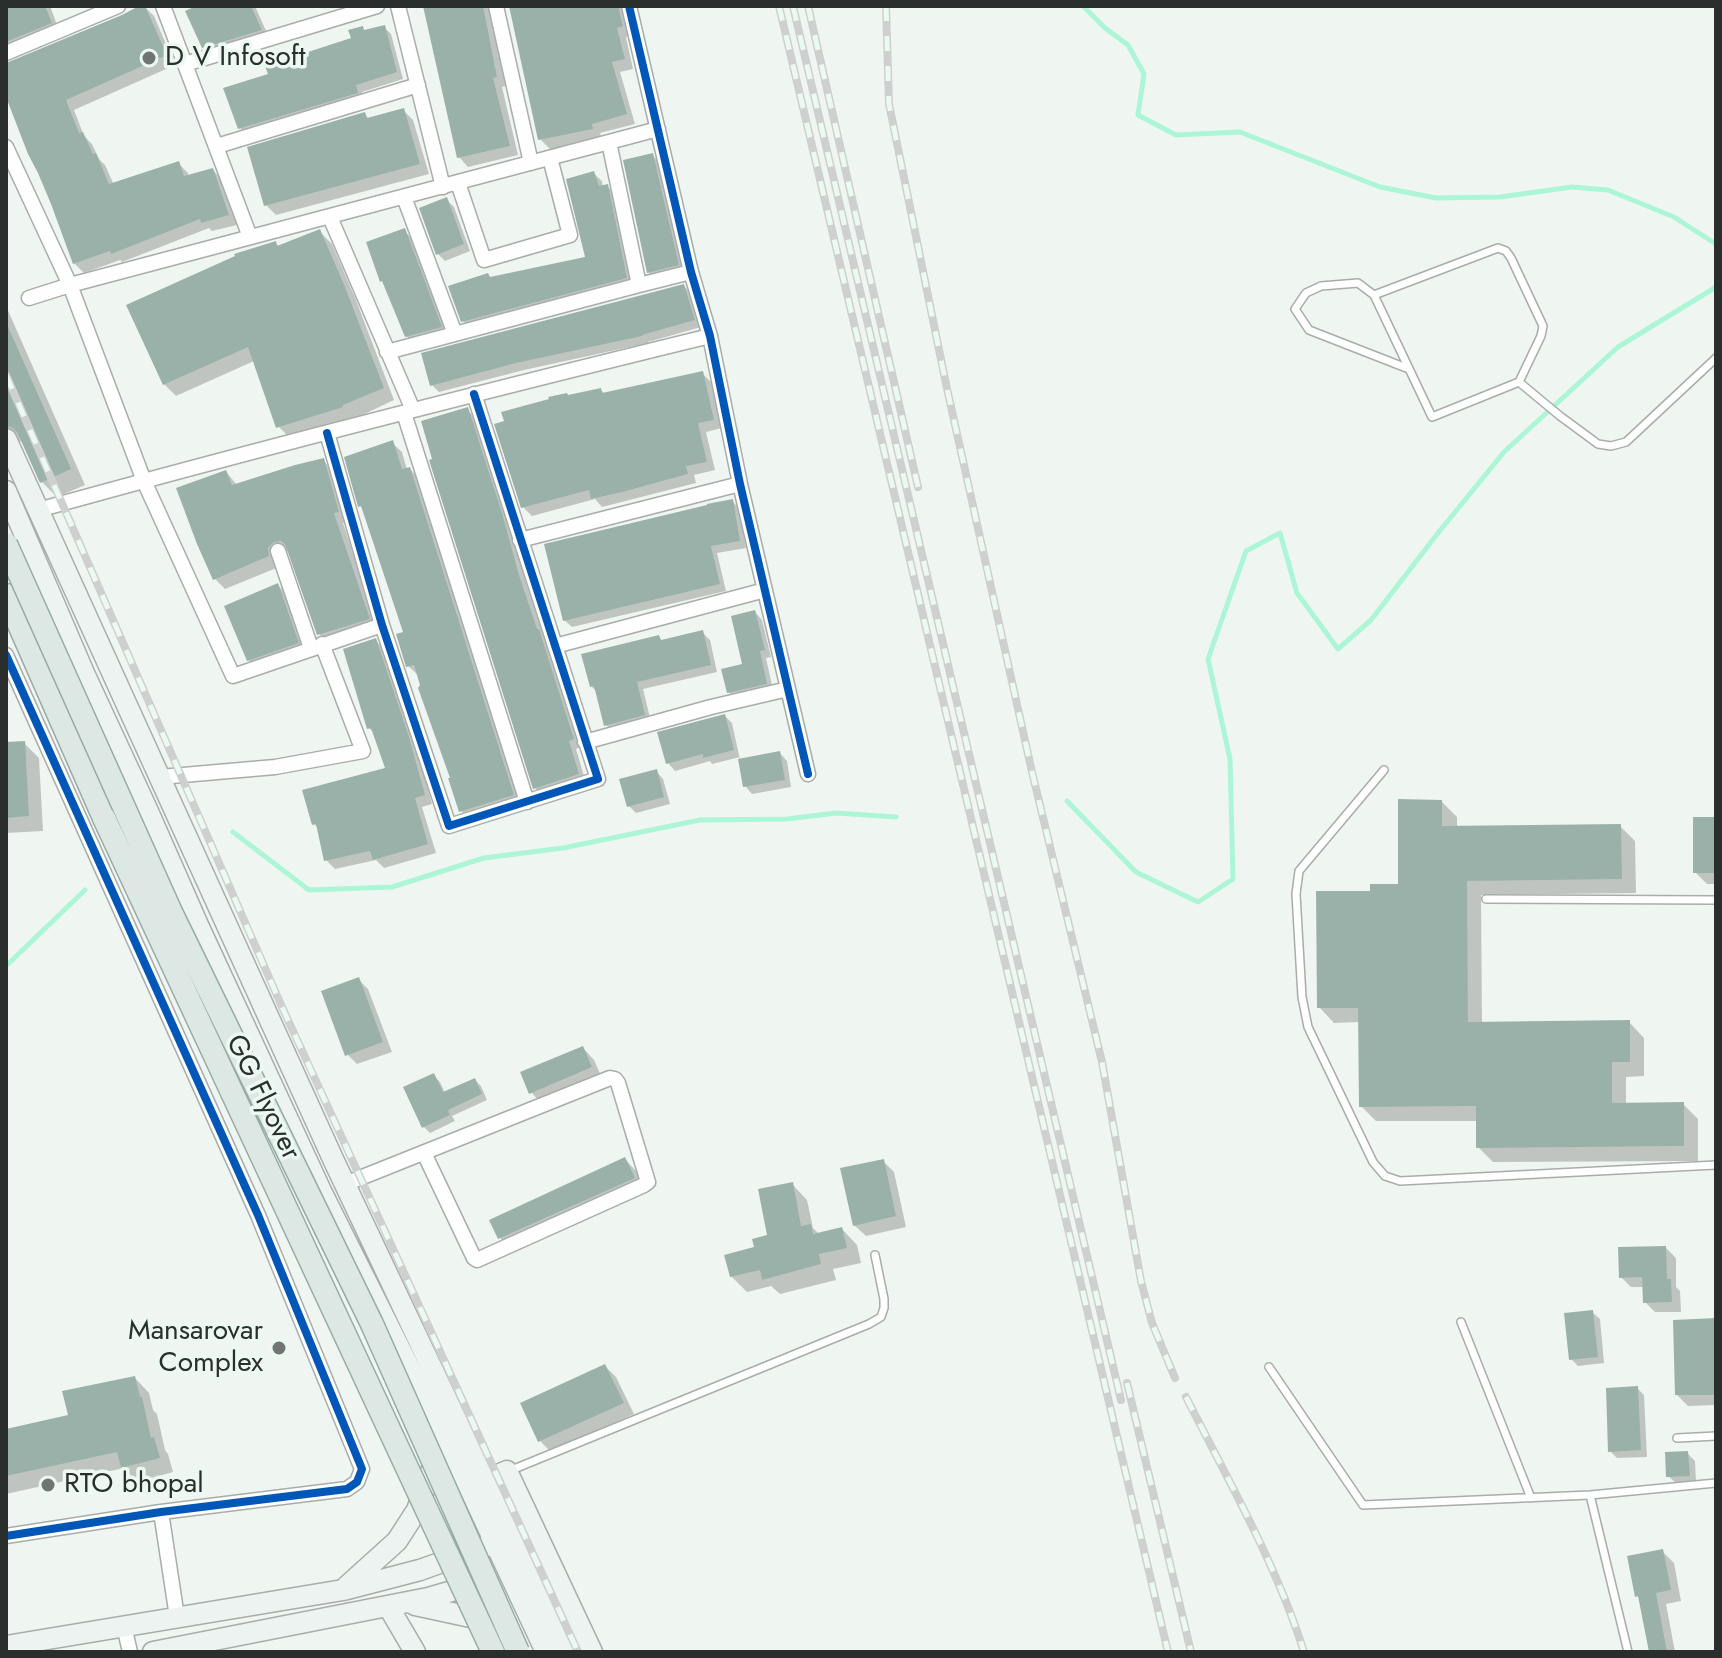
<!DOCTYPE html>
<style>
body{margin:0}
#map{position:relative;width:1722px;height:1658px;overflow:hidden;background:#eff6f2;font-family:Jost,sans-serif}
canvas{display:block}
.frame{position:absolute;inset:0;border:8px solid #2a2f2d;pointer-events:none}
</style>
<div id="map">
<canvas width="1722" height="1658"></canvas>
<div class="frame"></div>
</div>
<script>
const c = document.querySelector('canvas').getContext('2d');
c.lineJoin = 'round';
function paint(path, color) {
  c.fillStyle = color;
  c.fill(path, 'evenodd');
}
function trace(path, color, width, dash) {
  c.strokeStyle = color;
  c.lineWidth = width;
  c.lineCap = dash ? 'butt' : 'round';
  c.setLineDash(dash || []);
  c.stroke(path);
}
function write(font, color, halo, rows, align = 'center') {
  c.font = font + ' Jost,sans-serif';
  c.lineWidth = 7;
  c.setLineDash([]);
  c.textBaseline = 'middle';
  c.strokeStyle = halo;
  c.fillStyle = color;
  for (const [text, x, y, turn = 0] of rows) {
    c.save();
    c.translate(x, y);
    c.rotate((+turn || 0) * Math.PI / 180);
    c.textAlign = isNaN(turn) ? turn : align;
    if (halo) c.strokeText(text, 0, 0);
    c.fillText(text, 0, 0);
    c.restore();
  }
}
paint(new Path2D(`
 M6 6H50L60 33 7 57 6 62Z
 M144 6 154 16 175 65 74 110 84 136 92 144 99 159 105 165 114 185 178 163 188 173 189 177 213 170 222 180 237 225 212 231 209 228 122 262 120 260 84 273 74 263 53 203 6 92V64Z
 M201 6H255L270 40 213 57 203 47Z
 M424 6H489L506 86 502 87 518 155 468 167 459 157Z
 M511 6H624L631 36 626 37 633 69 620 72 635 124 600 133 602 138 550 149 540 139Z
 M384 27 391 34 403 79 362 92 364 100 247 135 240 128 353 40 365 32Z
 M403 110 413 120 429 174 276 215 266 205 364 114 370 120Z
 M652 155 659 162 685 271 655 279 648 272Z
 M593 173 602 181 603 187 607 186 615 194 634 286 471 329 463 321 491 279 587 259Z
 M447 200 454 207 470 251 445 261 438 254Z
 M404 231 412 238 448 334 414 343 406 336Z
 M320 232 332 244 356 300 394 400 354 419 290 438 278 426 254 361 176 396 164 384 275 243 280 247Z
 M684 286 691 293 701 327 648 342V343L524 370 439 392 432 385Z
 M6 306 85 485 57 497 42 482 22 441 17 442 6 448Z
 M702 373 711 382 722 428 706 432 715 470 694 475 696 483 602 507 595 499 532 516 523 507 569 397 601 390 605 394Z
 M467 410 476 418 509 523 527 586 544 637 547 640 582 747 576 749 586 783 543 796 535 788Z
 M392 443 402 452 407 470 410 469 419 478 523 804 470 821 461 811 422 685 418 675 408 666 405 633 365 510 360 506Z
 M323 461 334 471 348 522 343 523 379 629 330 645 319 634 290 551 285 552 279 567 225 589 215 579 226 472 238 486Z
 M732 501 739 508 746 548 717 553 726 591 572 627 564 620Z
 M278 585 289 597 309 654 260 671 248 660Z
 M755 612 762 620 771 657 766 658 773 690 736 699 728 692 744 665Z
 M702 632 710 640 717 672 643 689 651 722 613 732 606 725 598 693 591 686 659 637 663 642Z
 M375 640 384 649 417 748 432 804 422 807 436 853 384 868 376 860 335 869 326 860 319 829 314 824 388 769 375 734 369 728Z
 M725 716 732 723 740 760 780 753 787 761 791 787 752 794 745 786 740 757 712 764 710 761 675 771 668 763Z
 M24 743 39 758 43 831 6 833V744Z
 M656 771 663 779 670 804 636 813 629 806Z
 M1442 802 1457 817V828L1620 826 1635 841 1636 893 1481 895 1482 1023 1629 1022 1644 1038V1076L1626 1077V1105L1683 1104 1698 1119V1161L1493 1162 1478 1147V1121H1376L1361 1106 1360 1022 1334 1023 1319 1007 1372 893 1400 886Z
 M1716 819V884H1707L1695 872Z
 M358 979 368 989 392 1052 357 1064 347 1054Z
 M583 1048 594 1060 602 1078 542 1104 531 1092Z
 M434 1076 440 1082 445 1093 475 1080 481 1086 487 1100 452 1116 455 1121 430 1133 424 1127Z
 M625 1159 636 1171 645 1189 511 1250 500 1238 492 1221Z
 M883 1161 894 1172 906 1227 866 1236 854 1225Z
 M792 1184 807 1200 813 1228 819 1234 842 1229 857 1245 861 1263 833 1269 836 1280 780 1294 771 1286 747 1292 731 1276 769 1236Z
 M1666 1248 1676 1258V1287L1680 1291 1681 1312H1655L1645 1302 1644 1287H1631L1621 1277Z
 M1592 1312 1600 1319 1604 1363 1578 1366 1571 1359Z
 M1716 1320V1405L1688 1406 1677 1395Z
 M605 1366 616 1377 634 1414 551 1452 540 1441Z
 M135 1378 149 1393 153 1410 157 1414 165 1450 168 1454 173 1472 137 1482 124 1468 6 1494V1431L70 1417Z
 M1637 1388 1644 1395 1647 1457 1617 1458 1610 1451Z
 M1688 1454 1695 1461 1696 1482 1676 1483 1668 1476Z
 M1662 1551 1674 1563 1681 1601 1666 1604 1675 1652H1651L1641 1600 1637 1596Z`), '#0003');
trace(new Path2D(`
 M1083 6 1105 28 1128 45 1144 74 1138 115 1176 135 1240 132 1380 187 1436 198 1500 197 1572 187 1608 190 1674 217 1716 244
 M1067 801 1136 872 1198 902 1233 879 1230 759 1208 659 1246 551 1280 533 1297 593 1338 649 1371 620 1438 533 1504 452 1618 347 1716 287
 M233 832 309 890 392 887 484 858 563 848 700 820 787 819 836 813 896 817
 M6 966 85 890`), '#adf5d7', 5);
paint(new Path2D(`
 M6 6H45L52 23 6 42Z
 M139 6H145L167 55 66 100 79 133 83 132 93 154 96 153 109 184 179 161 184 176 213 168 229 215 201 223 200 219 111 254 110 251 73 264 51 204 38 173 28 154 6 97V63L122 15Z
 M196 6H251L262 30 202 48 185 11Z
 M423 6H483L497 77 493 78 510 146 457 158Z
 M509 6H618L623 26 617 28 625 59 612 62 627 114 592 124 593 129 538 140Z
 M385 25 397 72 356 85 358 93 238 129 223 88 268 74 265 66 351 38 348 30 363 26 364 30Z
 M404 108 420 164 264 206 247 147 365 112 367 118Z
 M653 153 679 265 647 273 623 160Z
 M594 171 599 186 608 184 627 278 461 322 448 286 488 273 490 277 585 257 566 179Z
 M447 197 464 244 436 255 419 208Z
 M405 228 442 327 405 337 382 281 380 282 366 242Z
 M320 229 345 287 384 388 343 405V407L276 428 248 347 163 385 126 305 235 256 234 254 276 241 277 246Z
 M684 284 695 320 642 335V336L516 363 430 386 421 353Z
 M6 322 71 469 40 483 18 434 13 428 6 426Z
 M703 371 714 420 698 423 707 462 686 466 688 474 622 492 591 499 589 490 521 508 494 424 504 421 501 412 549 399 548 397 567 393 568 395 601 388 602 393Z
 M468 407 502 513 519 575 537 629H539L574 739 569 741 579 774 533 789 429 460 432 459 421 421Z
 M393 440 402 469 410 467 514 795 459 812 448 778H450L418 688 420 685 414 665 406 667 396 634 403 632 361 506 358 507 344 457Z
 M324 458 339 512 334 513 370 619 317 635 285 544 281 541 274 542 268 548 269 556 213 580 197 544 176 488 226 470 232 485 295 465Z
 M733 499 740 541 711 546 720 584 563 621 544 544 707 505V504Z
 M278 583 299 643 247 661 224 606Z
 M755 610 765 650 760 651 767 684 727 693 721 669 742 664 731 616Z
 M703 630 711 665 637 682 645 715 604 726 594 686 590 687 581 654 659 635 661 640Z
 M376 638 409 737 425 795 415 798 428 844 373 860 370 851 324 861 316 824 312 825 302 790 385 768 371 728 367 729 343 649Z
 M725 714 734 750 703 758V754L666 764 657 732Z
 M25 741 29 816 6 818V742Z
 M780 751 785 780 743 787 738 759Z
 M657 769 664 797 627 807 619 779Z
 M1398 799 1442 800V826L1621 824 1622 879 1467 881 1468 1022 1630 1020V1062H1612V1103L1684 1102V1146L1476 1148V1106L1359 1107 1358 1008H1317L1316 891H1370V884H1398Z
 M1693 817H1716V873H1693Z
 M359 977 383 1042 345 1056 321 991Z
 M583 1046 592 1067 529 1094 520 1072Z
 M434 1073 443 1092 475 1078 482 1094 448 1110 450 1115 422 1128 403 1087Z
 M625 1157 635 1178 498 1239 489 1220Z
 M884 1159 896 1216 853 1226 840 1168Z
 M793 1182 801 1226 811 1224 813 1234 842 1227 847 1248 819 1254 821 1264 762 1280 760 1270 730 1277 724 1255 754 1247 752 1239 767 1235 758 1189Z
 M1666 1246 1667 1279H1671L1672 1302 1643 1303 1642 1277 1619 1278 1618 1247Z
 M1593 1310 1598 1357 1569 1360 1564 1313Z
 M1716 1318V1395H1675L1673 1320Z
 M605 1364 624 1403 538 1442 520 1403Z
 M135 1376 140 1397H142L151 1438 154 1437 160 1458 121 1468 117 1452 6 1476V1429L68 1415 62 1391Z
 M1638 1386 1641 1450 1608 1452 1606 1388Z
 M1688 1451 1690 1476 1666 1477 1665 1452Z
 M1663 1549 1671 1590 1656 1593 1667 1652H1649L1638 1596 1635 1597 1627 1556Z`), '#9ab1a9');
const lane = new Path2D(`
 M1374 295 1498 248 1506 251 1511 258 1543 326 1541 336 1519 382
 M1409 369 1309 330 1295 309 1306 293 1321 286 1358 283 1374 295 1432 417 1519 382 1560 416 1598 444 1611 446 1626 442 1716 358
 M1384 770 1299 871 1296 894 1302 997 1308 1027 1373 1162 1385 1176 1400 1181 1716 1165
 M1486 899 1716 900
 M1461 1322 1531 1498
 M1269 1367 1363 1505 1590 1495 1716 1483
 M1677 1438 1716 1436
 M509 1471 869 1324 881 1317 884 1308V1299L875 1255
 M1590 1495 1628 1652`);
const street = new Path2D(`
 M163 6 250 237
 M398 6 443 187
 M496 6 531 163
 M629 6 691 272 710 336 740 484 808 774
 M6 53 118 6
 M185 64 377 6
 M609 142 639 285
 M217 146 418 85
 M6 147 70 285 144 481 233 676 382 625
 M458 183 484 260 570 235 550 158
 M404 197 455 334
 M330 217 413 410
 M29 298 70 285 658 129
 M387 352 639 285 691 272
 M404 413 527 802
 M327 433 382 625 449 826 598 779 474 394
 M38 510C261 448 485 391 710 336
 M520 540 740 484
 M278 551 311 648
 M555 646 765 590
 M6 655 258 1215 362 1469 357 1482 347 1489 161 1512 6 1536
 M585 742 711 707 788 689
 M160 777 275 767 363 751 322 644
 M345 1184 610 1078 615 1079 618 1083 648 1182 644 1185 477 1260 474 1258 424 1153
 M161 1512 177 1617
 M124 1626 130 1652`);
const secondary = new Path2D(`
 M6 439 333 1159 566 1652
 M6 491 84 673 147 809 198 925 322 1193 469 1487 546 1652
 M484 1481 507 1471 592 1652
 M346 1587 397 1541 417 1510 437 1455
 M415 1605 489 1621
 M388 1606 415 1652
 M6 1646 343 1590 420 1570 487 1546
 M153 1652 428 1598 476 1584`);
const primary = new Path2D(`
 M6 595 104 818`);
trace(lane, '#a8adaa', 10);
trace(street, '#a8adaa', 17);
trace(secondary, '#a8adaa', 23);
trace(primary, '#97aba3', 25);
trace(lane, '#fdfefd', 7);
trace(street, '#fdfefd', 14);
trace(secondary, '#ecf3f0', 20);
trace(primary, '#dde7e4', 22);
const rail = new Path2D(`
 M779 6 1168 1652
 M793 6 1121 1400
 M808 6 918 487
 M886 6 889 104 946 384 1032 772 1102 1062 1141 1281 1152 1323 1175 1378
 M6 375 282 1007 578 1652
 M1127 1383 1191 1652
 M1186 1397C1228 1480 1276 1563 1304 1652`);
trace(rail, '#ced0cf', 8);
trace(rail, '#ecf9f2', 5, [15]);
const primaryBridge = new Path2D(`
 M6 544 171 912 372 1324 518 1652
 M104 818 493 1652`);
trace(primaryBridge, '#97aba3', 25, []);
trace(primaryBridge, '#dde7e4', 22);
trace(new Path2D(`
 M629 6 691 272 710 336 740 484 808 774
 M327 433 382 625 449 826 598 779 474 394
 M6 655 258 1215 362 1469 357 1482 347 1489 161 1512 6 1536`), '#0057b8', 8);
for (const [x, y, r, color] of [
 [149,58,8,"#6f7572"],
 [279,1348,8,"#6f7572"],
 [48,1485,8,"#6f7572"]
]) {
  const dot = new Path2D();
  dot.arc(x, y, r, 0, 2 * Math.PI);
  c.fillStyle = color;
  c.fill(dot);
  trace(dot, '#ecf9f2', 3);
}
write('28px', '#2a2f2d', '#ecf9f2', [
 ["D V Infosoft",165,58],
 ["Mansarovar",263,1332,"right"],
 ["Complex",263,1364,"right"],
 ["RTO bhopal",64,1485]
], 'left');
write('28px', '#2a2f2d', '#ecf9f2', [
 ["GG Flyover",262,1098,64]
]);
</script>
